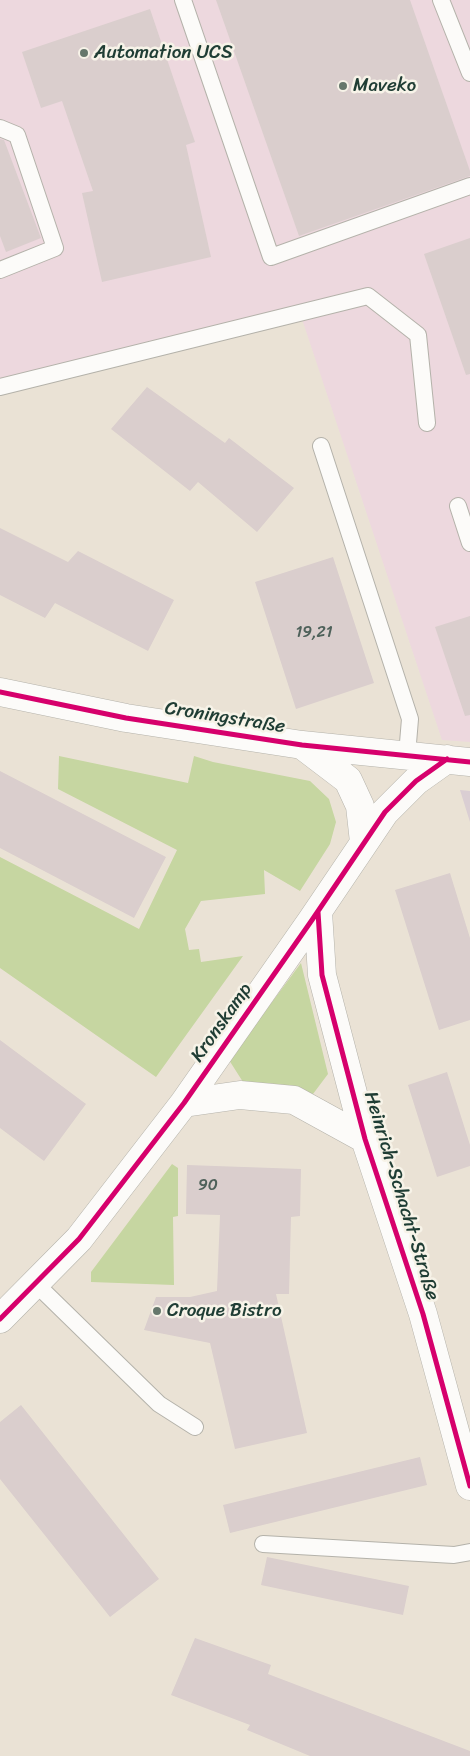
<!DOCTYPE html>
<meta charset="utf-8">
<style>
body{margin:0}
canvas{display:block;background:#eae2d5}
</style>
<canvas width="470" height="1756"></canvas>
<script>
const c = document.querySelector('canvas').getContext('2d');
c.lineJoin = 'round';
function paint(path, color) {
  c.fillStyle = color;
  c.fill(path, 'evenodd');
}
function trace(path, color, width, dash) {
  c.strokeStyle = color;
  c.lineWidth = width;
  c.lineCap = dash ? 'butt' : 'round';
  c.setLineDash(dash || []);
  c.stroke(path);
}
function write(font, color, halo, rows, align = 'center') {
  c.font = font + ' Sriracha,sans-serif';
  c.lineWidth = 5;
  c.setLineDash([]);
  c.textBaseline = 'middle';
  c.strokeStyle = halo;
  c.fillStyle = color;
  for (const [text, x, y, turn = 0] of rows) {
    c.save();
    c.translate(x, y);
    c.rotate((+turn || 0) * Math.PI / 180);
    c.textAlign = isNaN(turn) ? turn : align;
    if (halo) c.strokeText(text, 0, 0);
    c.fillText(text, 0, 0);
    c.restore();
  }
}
paint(new Path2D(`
 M0 0H470V742L442 740 300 313 0 391Z`), '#edd8de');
paint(new Path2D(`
 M460 790 470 791V822Z`), '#daced3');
paint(new Path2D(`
 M59 756 188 783 194 756 213 762 310 781 329 799 336 822 330 844 300 891 264 870 265 894 201 901 185 929 189 950 199 949 201 962 243 956 156 1077 0 968V857L139 929 177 850 58 789Z
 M301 963 328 1074 313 1094 276 1084 243 1082 229 1060Z
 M172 1164 178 1168V1216L173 1217 174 1285 91 1282V1272Z`), '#c6d6a1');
paint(new Path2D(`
 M216 0H410L470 171V176L299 236Z
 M150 9 195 142 186 145 211 257 102 282 82 193 93 191 62 101 41 108 22 52Z
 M0 139 4 140 41 238 6 252 0 236Z
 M470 238V374L466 375 424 254Z
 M147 387 225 443 229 438 294 488 257 532 198 482 190 491 111 429Z
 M0 528 68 562 78 551 174 600 148 651 55 603 45 618 0 595Z
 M333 557 374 683 296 709 255 582Z
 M470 616V715L465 716 435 627Z
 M0 771 166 857 134 918 0 848Z
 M450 873 470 938V1020L439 1030 395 890Z
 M0 1040 86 1104 44 1161 0 1128Z
 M447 1072 470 1145V1166L437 1177 408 1085Z
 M187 1165 301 1169 300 1216 291 1217 289 1294H276L307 1433 235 1449 210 1343 144 1330 156 1297H190L217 1291 220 1215 186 1214Z
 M21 1405 159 1579 110 1617 0 1479V1422Z
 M420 1457 427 1485 230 1533 223 1505Z
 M267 1557 409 1586 403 1615 261 1585Z
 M195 1638 271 1665 268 1674 470 1751V1756H310L247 1730 250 1725 171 1695Z`), '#dacecd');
const lane = new Path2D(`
 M183 0 271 257 470 186
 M441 0 470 73
 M0 128 17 135 55 248 0 270
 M0 387 368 296 418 335 427 423
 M321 446 410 719 407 755
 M458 506 470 543
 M35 1283 159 1404 195 1427
 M263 1544 454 1555 470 1552`);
const street = new Path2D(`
 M0 692 126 718 302 745 470 762
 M302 745 348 780 360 806 364 842
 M318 912 322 975 365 1139 423 1314 470 1486
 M184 1103 240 1095 294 1100 365 1139
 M0 1319 79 1239 184 1103 312 920 385 812 416 781 447 759`);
trace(lane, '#b4b2aa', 18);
trace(street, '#b4b2aa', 29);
trace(lane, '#fcfbf9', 16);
trace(street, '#fcfbf9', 28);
trace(new Path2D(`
 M0 692 126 718 302 745 470 762
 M318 912 322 975 365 1139 423 1314 470 1486
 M0 1319 79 1239 184 1103 312 920 385 812 416 781 447 759`), '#d6006c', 5);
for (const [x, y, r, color] of [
 [84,53,5,"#66776c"],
 [343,86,5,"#66776c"],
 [157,1311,5,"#66776c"]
]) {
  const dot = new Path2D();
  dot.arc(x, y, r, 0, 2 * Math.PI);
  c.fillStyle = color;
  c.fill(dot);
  trace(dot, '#f7f3e8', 2);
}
write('16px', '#4e615a', null, [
 ["19,21",314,633],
 ["90",208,1186]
]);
write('19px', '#1f3d34', '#f7f3e8', [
 ["Automation UCS",94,53],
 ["Maveko",353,86],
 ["Croque Bistro",167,1311]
], 'left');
write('19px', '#1f3d34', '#f7f3e8', [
 ["Croningstraße",225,718,9],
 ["Kronskamp",222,1023,-55],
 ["Heinrich-Schacht-Straße",401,1196,73]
]);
</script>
